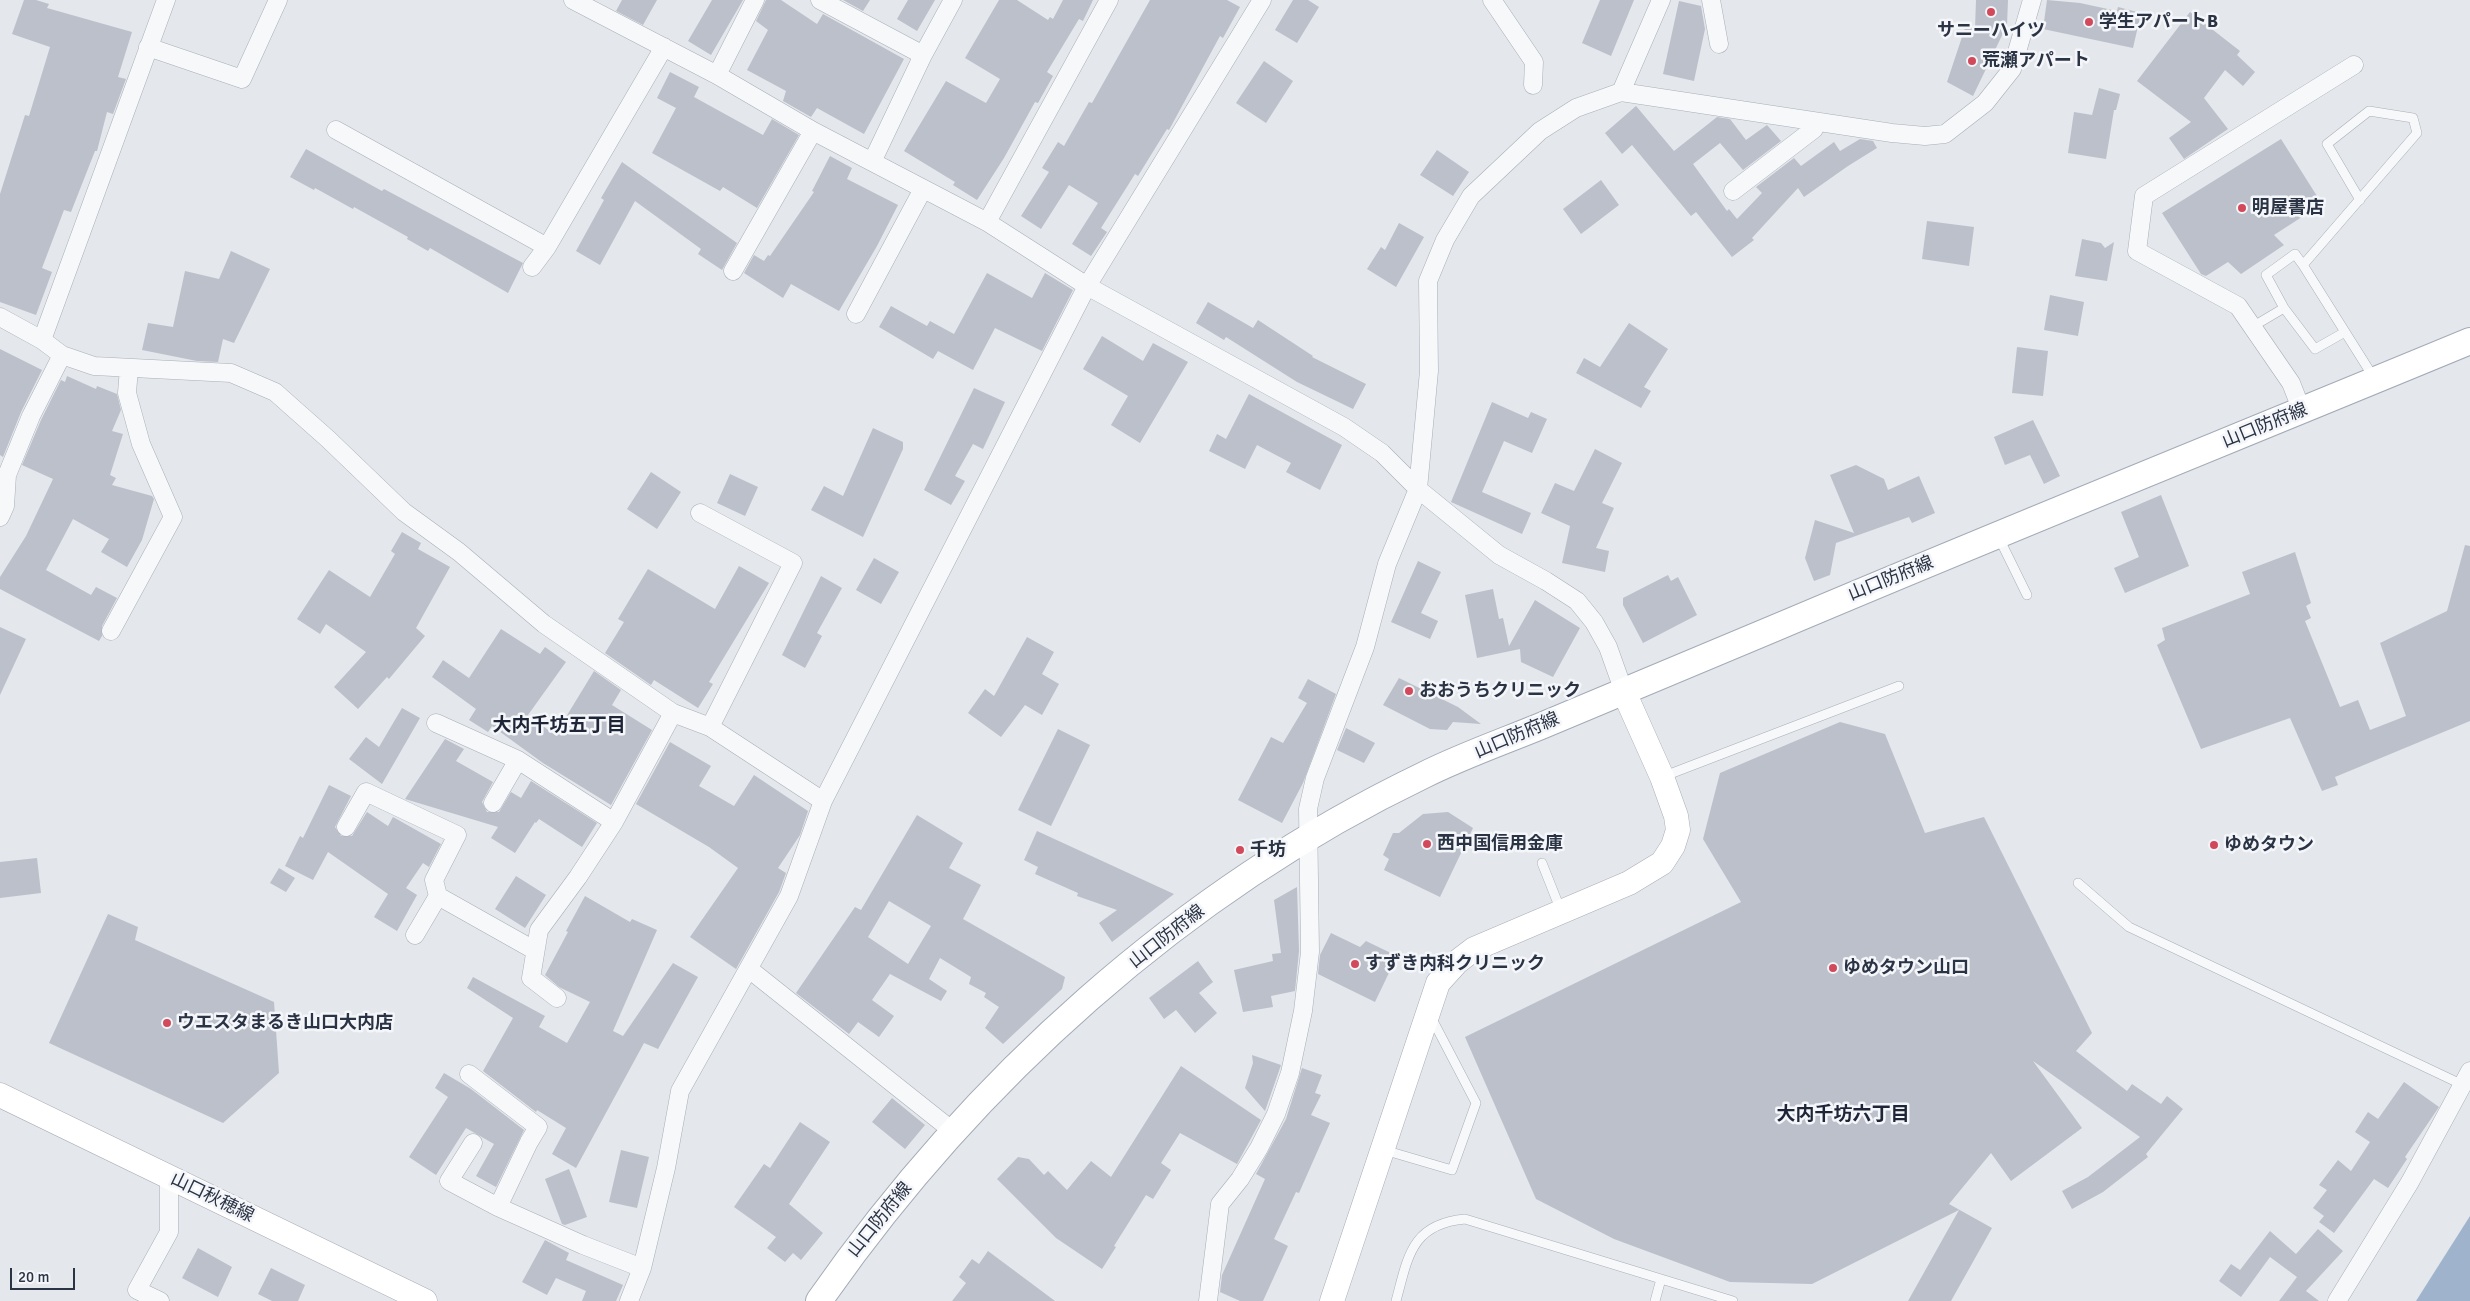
<!DOCTYPE html>
<html>
<head>
<meta charset="utf-8">
<style>
	body { margin:0 }
	#map { position:relative; width:2470px; height:1301px; overflow:hidden; background:#e4e7ec; font-family:Signika,sans-serif }
	canvas { display:block }
	.scale { position:absolute; left:10px; top:1268px; width:65px; height:22px; box-sizing:border-box; border:2px solid #2b3445; border-top:0; padding-left:6px; font-size:15px; line-height:18px; white-space:nowrap; color:#2b3445; -webkit-text-stroke:4px #f4f6f9; paint-order:stroke }
</style>
</head>
<body>
<div id="map">
<canvas width="2470" height="1301"></canvas>
<div class="scale">20 m</div>
</div>
<script>
const context = document.querySelector('canvas').getContext('2d');
context.lineJoin = 'round';
function fill(path, color) { context.fillStyle = color; context.fill(path, 'evenodd'); }
function trace(path, color, width, dash) { context.strokeStyle = color; context.lineWidth = width; context.lineCap = dash ? 'butt' : 'round'; context.setLineDash(dash || []); context.stroke(path); }
function drawText(font, color, halo, rows, align = 'center') {
  context.font = font + ' Signika,"Noto Sans JP",sans-serif'; context.lineWidth = 5; context.setLineDash([]); context.textBaseline = 'middle'; context.strokeStyle = halo; context.fillStyle = color; for (const [text, x, y, turn = 0] of rows) {
    context.save(); context.translate(x, y); context.rotate((+turn || 0) * Math.PI / 180); context.textAlign = isNaN(turn) ? turn : align; if (halo) context.strokeText(text, 0, 0); context.fillText(text, 0, 0); context.restore();
  }
}
fill(new Path2D(`
	M2470,1216V1301H2416Z`), '#9fb4cc');
fill(new Path2D(`
	M24,0H36L49,4L47,8L132,32L118,77L126,79L113,114L107,112L97,151H95L71,212L64,210L42,268L52,272L36,315L0,302V194L25,115L29,116L50,47L12,34Z
	M622,0H657L643,25L616,11Z
	M712,0H743L711,55L688,41Z
	M766,0H781L817,24L823,14L904,59L864,134L817,108L811,117L783,101L786,91L747,70L768,30L756,21Z
	M843,0H870L863,11Z
	M908,0H935L917,31L897,19Z
	M999,0H1017L1048,20L1050,17L1053,19L1063,0H1093L1083,21L1079,19L1047,72L1053,76L1038,103L1035,102L1004,158L977,200L953,185L955,182L904,151L946,81L986,103L1000,79L965,58Z
	M1150,0H1227L1240,7L1223,38L1220,36L1169,130L1167,129L1138,176L1135,174L1101,228L1107,232L1091,256L1072,244L1098,203L1069,185L1041,229L1021,216L1049,172L1042,168L1058,142L1064,146L1089,102L1092,103Z
	M1293,0H1308L1319,7L1297,43L1275,30Z
	M1600,0H1634L1611,56L1582,43Z
	M1976,0H2008L2007,25L1973,96L1947,82L1966,25L1975,29Z
	M2047,0L2080,3L2117,11L2118,7L2141,13L2133,48L2043,29Z
	M1679,1L1701,6L1705,29L1694,81L1663,74Z
	M2190,12L2240,51L2237,55L2255,72L2243,86L2225,70L2204,98L2228,129L2184,159L2169,138L2191,122L2137,81Z
	M1264,61L1293,81L1266,123L1236,103Z
	M670,72L699,87L694,97L763,135L772,119L799,135L757,208L723,187L720,191L652,153L676,108L657,98Z
	M2099,88L2120,94L2116,110H2114L2106,159L2068,153L2074,112L2092,115Z
	M1636,106L1674,151L1717,117L1730,119L1746,140L1767,125L1781,141L1743,170L1720,143L1693,164L1727,211L1729,209L1737,219L1762,193L1756,187L1794,158L1801,166L1834,142L1840,151L1860,139L1873,141L1877,148L1848,166L1804,197L1798,188L1752,238L1754,240L1732,257L1696,212L1691,216L1632,145L1622,154L1605,133Z
	M2281,139L2322,204L2274,235L2284,245L2241,274L2228,262L2206,276L2201,274L2162,213Z
	M306,149L382,191L384,189L523,263L508,293L430,248L428,251L407,239L408,237L354,207L353,209L315,188L314,190L290,177Z
	M1437,150L1469,172L1453,196L1420,175Z
	M830,156L852,168L847,179L898,205L877,246L839,311L791,284L783,298L744,273L754,255L764,261L768,255L770,256L814,192L812,191Z
	M622,162L737,243L722,270L698,254L701,249L635,201L600,265L576,251L604,200L601,198Z
	M1601,180L1619,205L1581,234L1563,209Z
	M1927,221L1974,227L1969,266L1922,259Z
	M1399,223L1424,237L1396,287L1367,269L1381,247L1385,250Z
	M2082,239L2101,243L2105,248L2114,242L2107,281L2075,276Z
	M231,251L270,269L234,343L223,339L218,362L197,361L142,350L148,323L173,327L185,271L219,279Z
	M987,273L1032,298L1045,273L1073,290L1042,351L995,328L973,370L938,351L933,359L879,327L891,306L927,326L930,321L954,334Z
	M2050,295L2084,302L2078,336L2044,330Z
	M1208,302L1253,328L1258,320L1313,356L1312,357L1366,384L1353,409L1297,382L1226,337L1224,340L1196,323Z
	M1629,323L1668,349L1644,387L1651,391L1641,408L1576,373L1584,358L1600,367Z
	M1102,336L1143,361L1153,343L1188,362L1140,443L1111,425L1128,396L1083,369Z
	M2017,347L2048,351L2043,396L2012,393Z
	M0,349L42,370L21,412L3,457L0,455Z
	M67,376L96,389L97,386L117,394L121,410L112,431L123,434L110,475L116,478L112,485L152,496L154,499L142,540L127,567L101,552L109,539L73,519L46,570L91,595L96,587L117,598L102,626V636L99,641L0,589V577L26,536L53,479L22,465L41,420L61,380L65,382Z
	M974,388L1005,402L983,449L973,444L955,476L965,481L951,505L924,490Z
	M1249,394L1342,445L1320,490L1286,472L1291,463L1257,445L1245,469L1209,451L1217,434L1226,439Z
	M1492,402L1528,418L1531,412L1547,419L1532,453L1504,441L1482,492L1531,513L1522,534L1451,502Z
	M2033,420L2060,476L2044,484L2030,455L2005,465L1994,437Z
	M873,428L903,442V449L863,537L811,510L824,486L843,496Z
	M1595,449L1622,463L1602,503L1614,508L1596,548L1609,551L1605,572L1562,563L1570,526L1541,513L1555,483L1574,491Z
	M1856,465L1884,479L1888,490L1919,476L1935,513L1912,523L1909,517L1836,543L1830,575L1814,581L1805,558L1815,520L1854,533L1830,475Z
	M651,472L681,492L657,529L627,509Z
	M730,474L758,487L745,516L717,503Z
	M2161,495L2189,566L2125,593L2114,568L2139,557L2121,512Z
	M402,532L421,543L418,549L450,567L416,628L425,636L389,679L387,677L358,709L334,687L366,652L326,624L320,634L297,619L329,570L370,597L395,554L391,551Z
	M2465,545L2470,546V721L2335,777L2338,785L2322,791L2290,718L2201,749L2157,645L2165,640L2162,628L2250,594L2242,572L2295,552L2311,603L2306,606L2311,618L2305,621L2340,707L2358,700L2370,730L2406,716L2380,643L2447,611Z
	M874,558L899,572L881,604L856,590Z
	M1418,561L1441,572L1421,613L1438,621L1430,639L1391,622Z
	M739,566L769,583L709,682L713,684L698,708L654,680L651,685L605,653L624,622L618,619L648,569L715,609Z
	M1668,575L1671,581L1678,577L1697,615L1643,643L1623,605V598Z
	M821,576L842,588L817,633L822,636L805,668L782,655Z
	M1493,589L1499,619L1503,618L1509,646L1535,600L1580,628L1553,677L1521,662L1520,649L1477,658L1465,595Z
	M0,627L26,639L0,695Z
	M501,629L540,654L545,647L566,662L528,715L555,735L594,671L621,690L612,705L652,730L611,805L543,763L492,726L488,732L469,720L476,709L432,677L443,660L469,678Z
	M1027,637L1054,652L1042,674L1059,684L1042,715L1025,705L1001,737L968,713L985,689L994,696Z
	M1399,678L1458,707L1481,724L1453,722L1447,730L1430,729L1383,705Z
	M1308,679L1336,694L1303,783L1282,823L1238,800L1271,737L1283,743L1307,703L1298,698Z
	M402,708L420,718L382,784L349,759L366,737L379,747Z
	M1840,722L1885,734L1925,833L1984,817L2092,1033L2076,1051L2127,1091L2132,1084L2161,1104L2167,1096L2183,1109L2146,1154L2148,1157L2103,1192L2072,1209L2062,1191L2088,1177L2140,1137L2033,1061L2082,1128L2011,1181L1991,1153L1949,1204L1992,1228L1951,1301H1908L1959,1210L1812,1284L1730,1282L1614,1239L1536,1199L1465,1037L1741,902L1703,839L1720,773Z
	M1346,728L1375,743L1364,763L1337,750Z
	M1058,729L1090,745L1051,826L1018,810Z
	M445,739L464,749L456,761L493,782L482,802L487,812H499L511,792L521,798L531,781L597,823L582,847L539,819L536,823L535,822L515,853L491,838L498,827L405,799Z
	M670,742L711,766L699,786L734,806L754,775L808,811L800,835L778,868L786,873L779,892L736,969L690,937L738,868L709,847L636,804Z
	M329,785L351,796L335,827L341,836H352L367,812L388,826L393,817L441,844L429,867L423,863L406,888L417,895L397,931L374,917L388,894L328,852L313,880L285,866L300,836L303,838Z
	M1448,812L1473,828L1440,897L1384,870L1389,859L1383,855L1393,833H1399L1423,814Z
	M917,815L963,843L949,868L981,885L963,919L1065,977L1062,989L1003,1044L985,1028L999,1007L984,997L986,993L969,984L971,977L940,958L929,979L947,991L941,1001L890,974L872,1000L894,1016L879,1037L858,1022L849,1034L796,993L855,907L861,910ZM889,901L931,926L908,964L868,937Z
	M1037,831L1174,894L1112,942L1099,923L1117,910L1077,896L1078,893L1035,874L1038,867L1024,860Z
	M37,858L41,893L0,898V862Z
	M279,868L295,878L286,892L270,883Z
	M516,876L546,895L525,928L495,909Z
	M1297,887L1299,951L1295,991L1271,996L1273,1007L1243,1012L1234,970L1273,961L1272,954L1281,953L1274,900Z
	M585,896L630,922L632,919L657,930L613,1031L623,1036L673,963L698,977L658,1049L644,1043L576,1168L552,1154L566,1128L537,1110L536,1112L483,1071L513,1018L467,988L473,977L545,1016L539,1027L567,1043L590,1002L559,987L545,975L568,932L566,931Z
	M108,914L138,927L135,940L274,1002L279,1073L223,1123L49,1043Z
	M1331,933L1360,947L1366,941L1397,956L1375,1002L1318,974L1320,955Z
	M1198,961L1213,982L1199,993L1217,1013L1195,1033L1176,1010L1164,1019L1149,998Z
	M1252,1055L1281,1065L1265,1111L1245,1088L1253,1063Z
	M1181,1066L1261,1120L1237,1164L1180,1133L1161,1163L1171,1170L1153,1199L1146,1195L1114,1246L1116,1247L1102,1269L1056,1238L997,1179L1018,1157L1029,1159L1044,1175L1048,1171L1067,1190L1091,1161L1111,1177Z
	M1302,1068L1322,1075L1315,1093L1321,1095L1311,1115L1330,1123L1299,1193L1296,1192L1274,1239L1288,1246L1263,1301H1240L1220,1292L1222,1275L1265,1179L1256,1174L1286,1119Z
	M444,1073L471,1089L524,1130L496,1187L476,1176L494,1144L466,1128L436,1175L409,1157L448,1097L435,1088Z
	M2404,1082L2439,1107L2405,1157L2407,1159L2388,1188L2374,1179L2334,1233L2319,1222L2324,1216L2313,1208L2327,1190L2319,1185L2338,1160L2351,1171L2370,1142L2355,1132L2368,1112L2378,1119Z
	M892,1098L925,1125L905,1149L872,1122Z
	M800,1122L830,1142L789,1204L823,1233L801,1260L793,1253L785,1262L767,1248L776,1237L734,1207L764,1164L770,1168Z
	M621,1150L649,1157L637,1208L609,1202Z
	M569,1169L587,1217L565,1225L562,1224L545,1179Z
	M2318,1229L2343,1251L2306,1291L2319,1301H2279L2297,1277L2270,1257L2241,1297L2219,1281L2231,1264L2240,1270L2270,1231L2296,1254Z
	M545,1240L569,1253L566,1260L623,1285L616,1301H582L586,1291L556,1278L547,1295L522,1282Z
	M198,1248L232,1267L218,1297L182,1278Z
	M988,1251L1055,1301H952L966,1283L959,1277L972,1259L979,1264Z
	M271,1268L305,1285L298,1301H272L258,1294Z`), '#bbc0ca');
const lane = new Path2D(`
	M2360,200L2327,144L2369,111L2413,118L2417,133L2303,265L2374,378
	M2303,265L2295,254L2266,275L2284,308L2315,349L2345,332
	M2252,327L2284,308
	M1999,538L2027,595
	M1662,777L1899,686
	M1542,863L1561,911
	M2078,883L2129,927L2463,1085
	M1384,1150L1452,1170L1476,1103L1431,1017
	M1396,1301C1408,1257 1411,1224 1465,1219L1733,1301
	M1655,1301L1661,1279`);
const street = new Path2D(`
	M573,0L717,75L813,131L987,222L1087,286L1344,427L1382,453L1418,489L1499,555L1546,581L1577,601L1594,622L1608,647L1624,692
	M820,0L923,55
	M1492,0L1534,62L1533,85
	M1711,0L1719,44
	M148,47L242,79L278,0
	M717,75L755,0
	M1621,92L1661,0
	M336,130L547,247
	M872,162L923,55L953,0
	M1733,191L1814,129L1817,122
	M987,222L1109,0
	M532,267L547,247L664,47
	M733,271L813,131
	M856,314L923,189
	M0,317L42,340L62,355L94,366L231,373L275,392L328,439L404,512L459,552L544,624L673,713L710,727L823,801
	M42,340L166,0
	M2302,411L2291,383L2238,306L2137,251L2144,196L2354,65
	M700,513L793,563L710,727
	M0,517L5,506L7,475L31,416L62,355
	M111,631L173,517L141,444L127,393L129,368
	M436,723L518,760L614,822
	M493,803L518,760
	M346,827L366,792L457,835L434,880L438,896L534,950
	M415,935L438,896
	M749,969L954,1132
	M557,998L531,978L539,930L578,877L614,822L673,713
	M469,1074L538,1127L529,1142L498,1207L583,1245L642,1268
	M473,1143L449,1181L498,1207
	M160,1301L137,1290L169,1232V1177
	M629,1301L642,1268L666,1168L680,1091L789,896L823,801L1087,286L1262,0
	M1208,1301L1220,1204L1240,1179L1259,1148L1276,1114L1290,1073L1303,1011L1310,952L1308,809L1315,778L1365,647L1387,564L1418,489L1429,371L1428,281L1445,240L1471,196L1540,131L1576,108L1621,92L1892,133L1925,136L1945,134L1985,103L2012,69L2032,0
	M2337,1301L2410,1182L2470,1071`);
const secondary = new Path2D(`
	M0,1095L425,1301
	M1332,1301L1438,983L1457,962L1474,949L1629,883L1662,863L1673,846L1678,830L1676,816L1662,777L1624,692`);
const primary = new Path2D(`
	M819,1301C972,1081 1182,891 1424,775C1462,756 1502,742 1541,726C1619,693 1697,661 1775,628C2006,530 2238,437 2470,341`);
trace(lane, '#a9aeb7', 10);
trace(street, '#a9aeb7', 19);
trace(secondary, '#a9aeb7', 25);
trace(primary, '#a3abb8', 28);
trace(lane, '#f7f8fa', 9);
trace(street, '#f7f8fa', 18);
trace(secondary, '#fff', 24);
trace(primary, '#fff', 26);
for (const [x, y, r, color] of [
	[1991,12,5,"#d1495b"],
	[2089,22,5,"#d1495b"],
	[1972,61,5,"#d1495b"],
	[2242,208,5,"#d1495b"],
	[1409,691,5,"#d1495b"],
	[1427,844,5,"#d1495b"],
	[2214,845,5,"#d1495b"],
	[1240,850,5,"#d1495b"],
	[1355,964,5,"#d1495b"],
	[1833,968,5,"#d1495b"],
	[167,1023,5,"#d1495b"]
]) { const dot = new Path2D(); dot.arc(x, y, r, 0, 2 * Math.PI); context.fillStyle = color; context.fill(dot); trace(dot, '#f4f6f9', 2); }
drawText('bold 18px', '#2b3445', '#f4f6f9', [
	["学生アパートB",2099,22],
	["サニーハイツ",1991,31,"center"],
	["荒瀬アパート",1982,61],
	["明屋書店",2252,208],
	["おおうちクリニック",1419,691],
	["西中国信用金庫",1437,844],
	["ゆめタウン",2224,845],
	["千坊",1250,850],
	["すずき内科クリニック",1365,964],
	["ゆめタウン山口",1843,968],
	["ウエスタまるき山口大内店",177,1023]
], 'left');
drawText('18px', '#2b3445', '#f4f6f9', [
	["山口防府線",2265,426,-22],
	["山口防府線",1891,579,-22],
	["山口防府線",1517,736,-23],
	["山口防府線",1167,937,-38],
	["山口秋穂線",212,1198,26],
	["山口防府線",880,1220,-51]
]);
drawText('bold 19px', '#1d2536', '#f4f6f9', [
	["大内千坊五丁目",559,726],
	["大内千坊六丁目",1843,1115]
]);
</script>
</body>
</html>
